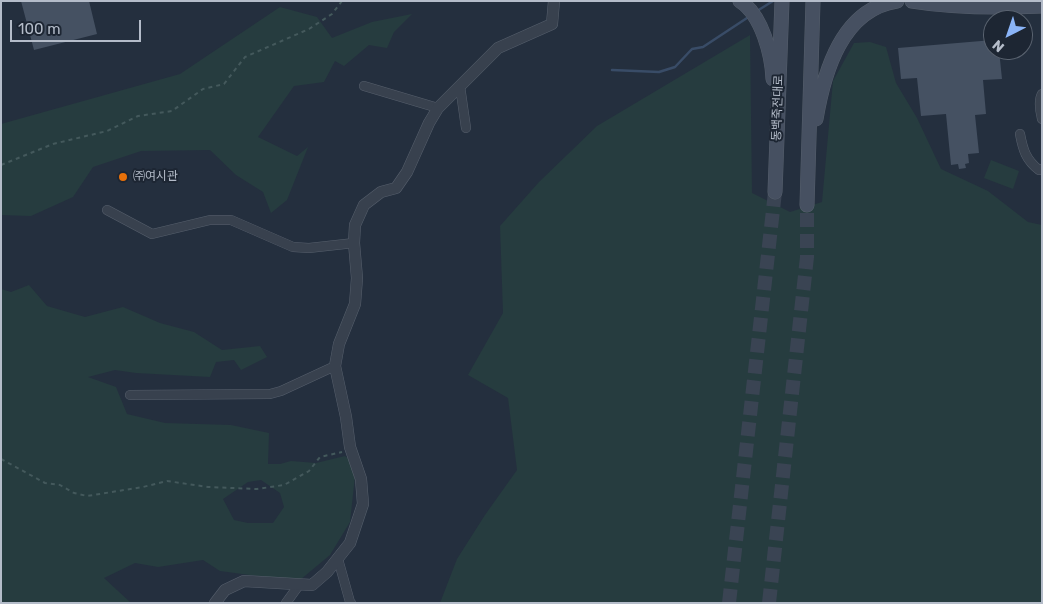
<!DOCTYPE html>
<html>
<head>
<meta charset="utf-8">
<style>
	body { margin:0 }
	#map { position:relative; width:1043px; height:604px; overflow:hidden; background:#242f3e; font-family:Rubik,sans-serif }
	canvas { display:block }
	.frame { position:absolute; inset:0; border:2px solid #b4bcc9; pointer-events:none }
	.north { position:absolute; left:983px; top:10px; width:50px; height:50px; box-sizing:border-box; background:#1d2633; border:1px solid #59626f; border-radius:50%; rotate:221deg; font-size:14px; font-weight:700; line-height:20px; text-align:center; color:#b4bcc9 }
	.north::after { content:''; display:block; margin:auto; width:18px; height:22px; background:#8ab4f8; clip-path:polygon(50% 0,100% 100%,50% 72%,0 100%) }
	.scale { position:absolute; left:10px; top:20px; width:131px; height:22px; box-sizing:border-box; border:2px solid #b4bcc9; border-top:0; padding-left:6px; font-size:15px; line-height:18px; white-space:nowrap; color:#b4bcc9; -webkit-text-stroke:4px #1d2633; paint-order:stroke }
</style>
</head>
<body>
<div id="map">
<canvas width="1043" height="604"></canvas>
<div class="frame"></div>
<div class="north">N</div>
<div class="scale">100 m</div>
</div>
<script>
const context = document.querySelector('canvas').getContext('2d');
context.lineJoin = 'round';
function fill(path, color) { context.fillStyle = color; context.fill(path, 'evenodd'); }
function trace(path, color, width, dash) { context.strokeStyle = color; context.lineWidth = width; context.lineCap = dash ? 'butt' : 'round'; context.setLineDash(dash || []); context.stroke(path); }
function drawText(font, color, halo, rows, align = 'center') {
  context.font = font + ' Rubik,"Noto Sans KR",sans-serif'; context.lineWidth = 4; context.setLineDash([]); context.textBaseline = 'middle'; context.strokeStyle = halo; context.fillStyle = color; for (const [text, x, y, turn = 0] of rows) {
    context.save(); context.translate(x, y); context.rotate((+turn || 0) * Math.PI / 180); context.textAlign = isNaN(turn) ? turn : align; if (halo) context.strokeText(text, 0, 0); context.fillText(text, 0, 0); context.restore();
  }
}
fill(new Path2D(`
	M280,7L317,17L332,38L372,22L412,14L394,32L387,48L369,45L344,66L335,61L324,82L294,86L258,137L297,156L308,147L287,200L271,213L263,192L236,175L210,150L141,151L93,167L73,197L31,216L1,215V124L180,74Z
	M750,35L752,193L790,212L822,202L833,81L854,43L870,42L886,47L896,83L917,118L941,169L988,191L1028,222L1042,225V603H440L457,559L485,515L517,470L508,398L468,375L503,313L500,226L539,182L597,126Z
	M991,160L1019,171L1013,189L984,178Z
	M29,285L47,306L85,317L123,307L160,323L194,332L222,350L260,346L267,357L241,370L234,360L216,362L210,377L136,373L115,370L88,377L116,387L127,414L165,423L231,425L269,433L268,464H280L291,461L316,463L345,456L351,461L355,476L350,522L330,555L300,580L279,579L220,571L203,560L158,567L135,563L104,578L131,603H1V289L11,292ZM261,480L280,493L284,507L273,523H248L234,520L223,499L248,482Z`), '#263c3f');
trace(new Path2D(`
	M757,11L773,1
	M612,70L659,72L675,67L692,49L703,47L750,16`), '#394c67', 2.5);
fill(new Path2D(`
	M21,1H89L97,34L34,50Z
	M993,40V50H999L1002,79L983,80L986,114L975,115L979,153L968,154L969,163L965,164L966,168L959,169L958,164L951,165L946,114L921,116L917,78L901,79L898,48Z`), '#455162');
trace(new Path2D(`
	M729,603L775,192
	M769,603L807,257V205`), '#3a4453', 14, [14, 7]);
const minor = new Path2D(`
	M364,86L438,108
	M460,86L466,128
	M1042,94C1038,101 1040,111 1042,119
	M1020,134C1023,150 1026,160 1039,170L1042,169
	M107,210L152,234L210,220H231L293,247L309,248L354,243
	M130,395L270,394L281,391L335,366
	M338,559L350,602L351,603
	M286,603L299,585`);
const tertiary = new Path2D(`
	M215,603L225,590L244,581L312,585L327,572L350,543L363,504L361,479L350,447L346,417L335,366L339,344L355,304L357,278L354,243L355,225L364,205L381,192L396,188L407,172L429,123L438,108L498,48L552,24L554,1`);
const secondary = new Path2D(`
	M740,1C762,15 772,55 773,79
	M912,1C955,8 998,8 1042,6
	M816,119C824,72 842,9 897,1
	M775,192L782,1
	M807,205L813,1`);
trace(minor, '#565f6c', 10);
trace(tertiary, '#565f6c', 12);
trace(secondary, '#565f6c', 15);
trace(new Path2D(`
	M1,165L53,144L107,131L138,116L172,111L203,89L224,84L245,57L309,29L332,14L342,1
	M1,459L45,483L60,485L74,493L87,496L143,487L167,481L208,487L257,489L284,485L309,471L320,457L342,452`), '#44595c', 2, [4, 4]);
trace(minor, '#38414e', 9);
trace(tertiary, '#38414e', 11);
trace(secondary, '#465061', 14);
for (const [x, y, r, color] of [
	[123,177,5,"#e8710a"]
]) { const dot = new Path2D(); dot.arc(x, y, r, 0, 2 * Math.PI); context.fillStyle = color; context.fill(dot); trace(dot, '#1d2633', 2); }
drawText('12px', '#b4bcc9', '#1d2633', [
	["동백죽전대로",778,108,-88]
]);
drawText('12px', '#b4bcc9', '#1d2633', [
	["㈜여시관",133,177]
], 'left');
</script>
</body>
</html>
